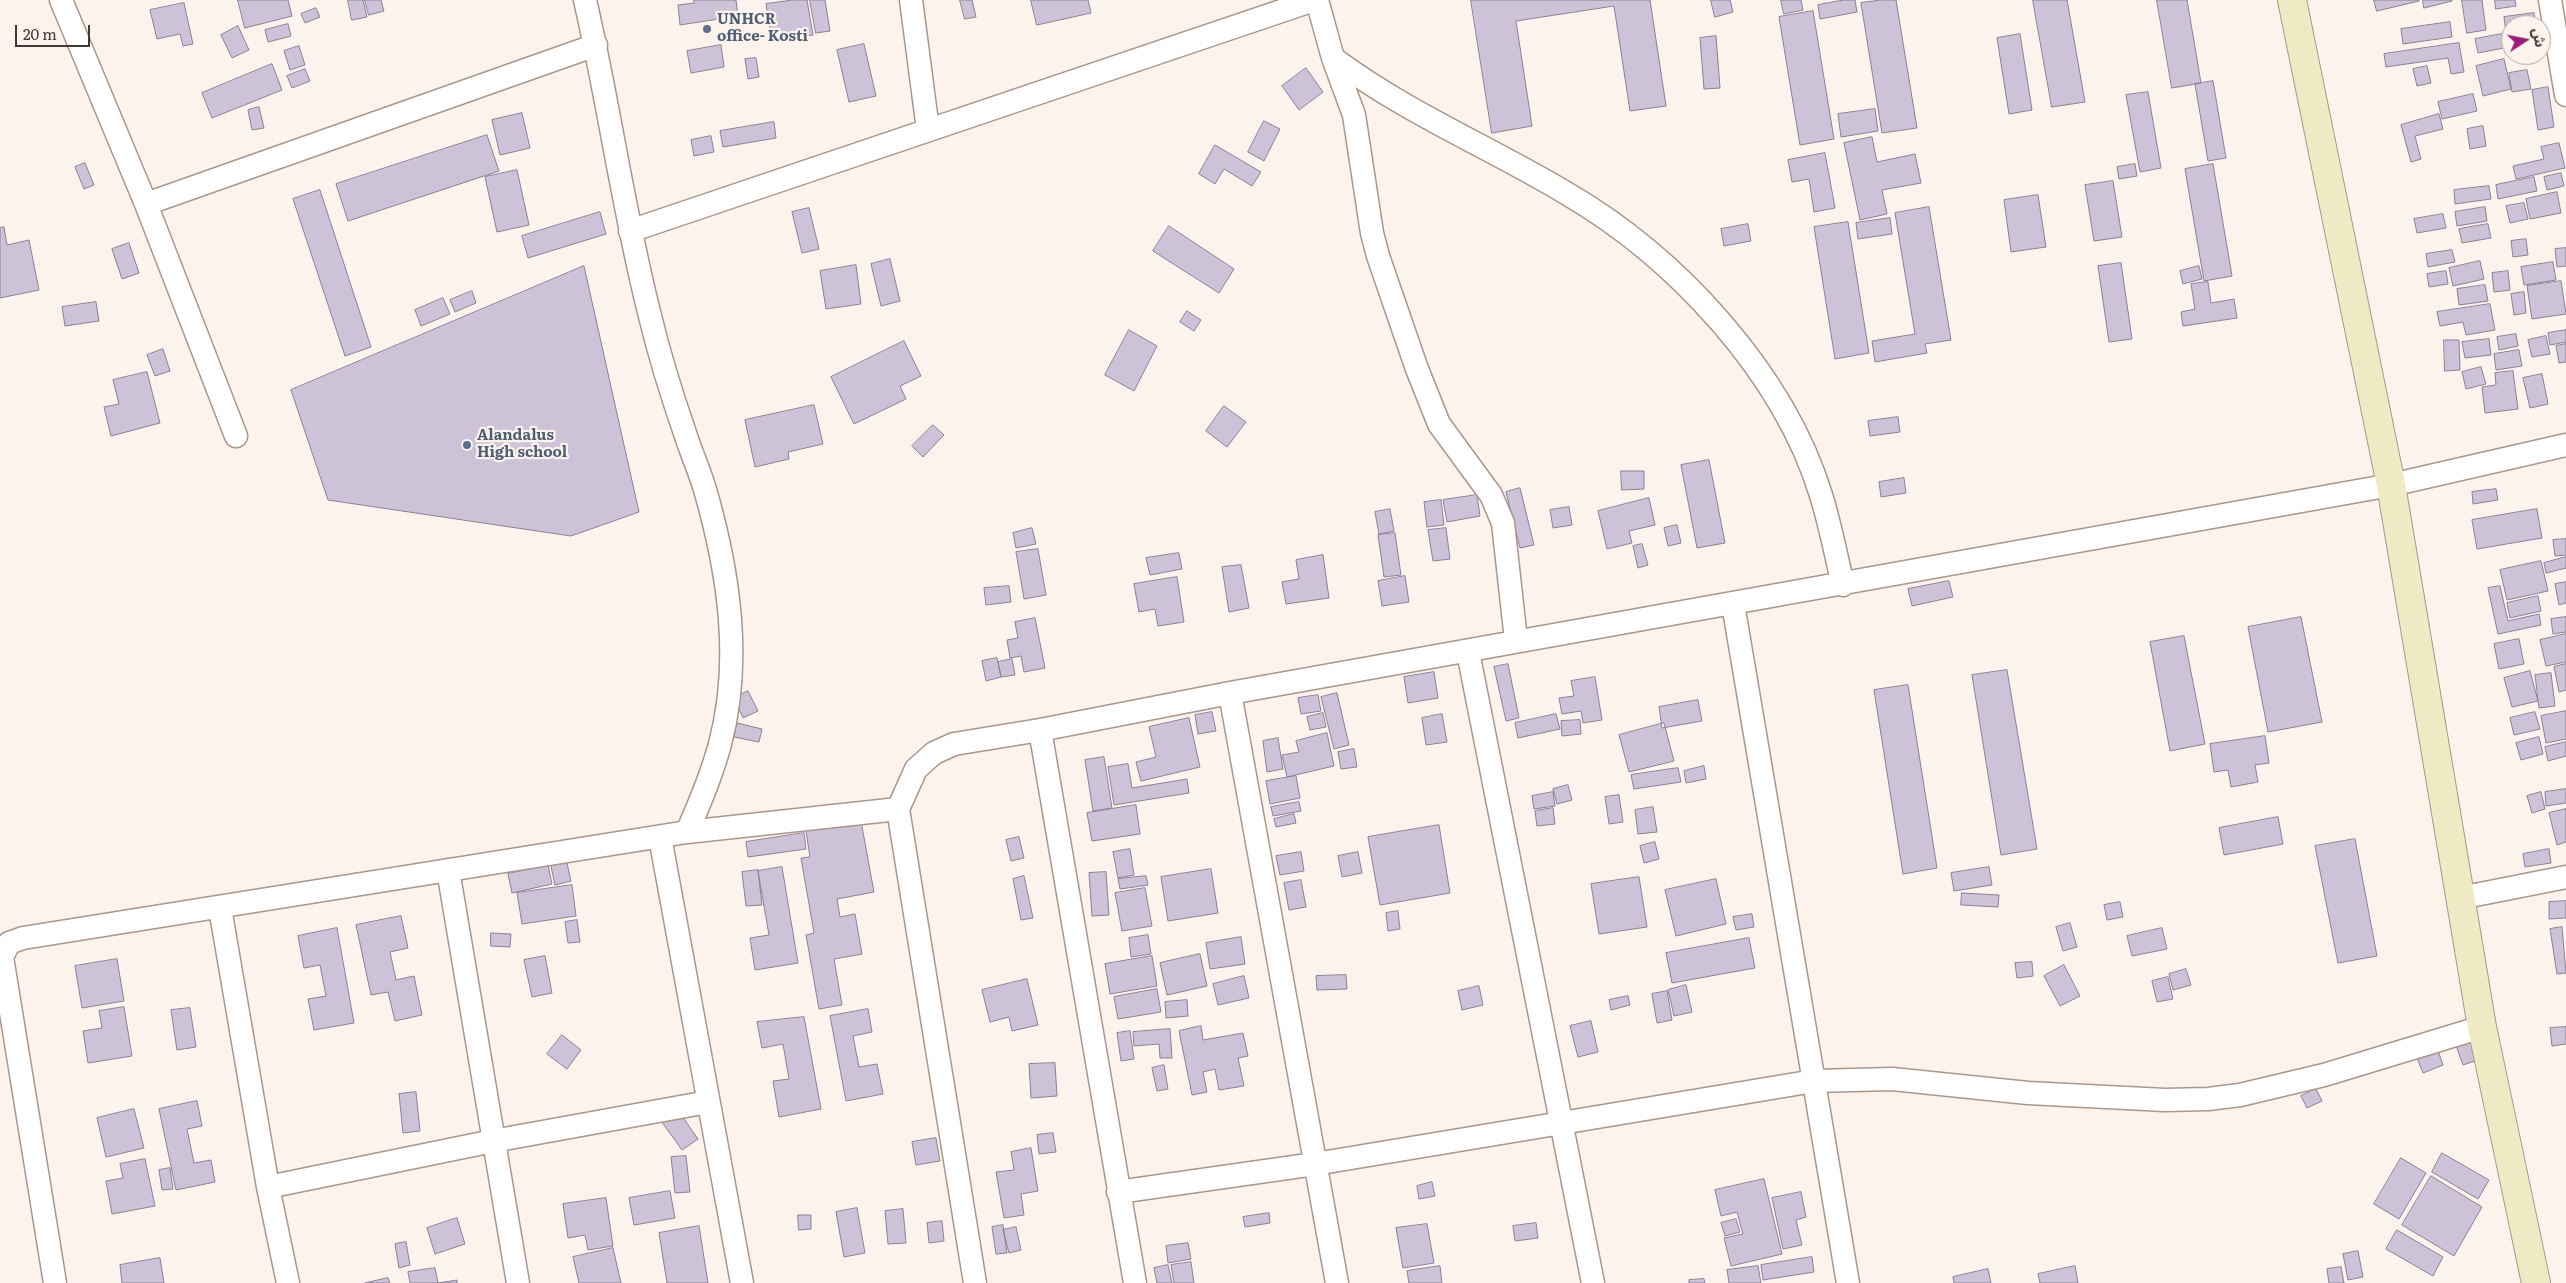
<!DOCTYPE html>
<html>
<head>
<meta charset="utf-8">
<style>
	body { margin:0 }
	#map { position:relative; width:2566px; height:1283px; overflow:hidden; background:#fcf3ed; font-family:Literata,"Noto Sans Arabic",serif }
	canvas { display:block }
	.north { position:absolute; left:2501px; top:15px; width:50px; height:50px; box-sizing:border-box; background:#fcf3ed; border:1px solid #b1a8a3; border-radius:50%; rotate:79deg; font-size:14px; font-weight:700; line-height:20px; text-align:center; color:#413833 }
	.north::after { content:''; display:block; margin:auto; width:18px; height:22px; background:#981e78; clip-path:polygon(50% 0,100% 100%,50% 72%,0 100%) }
	.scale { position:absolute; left:15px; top:25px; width:75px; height:22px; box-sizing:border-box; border:2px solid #413833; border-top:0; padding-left:6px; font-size:15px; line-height:18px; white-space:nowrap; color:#413833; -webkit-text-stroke:4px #fcf3ed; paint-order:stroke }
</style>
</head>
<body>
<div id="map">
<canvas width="2566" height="1283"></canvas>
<div class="north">ش</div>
<div class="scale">20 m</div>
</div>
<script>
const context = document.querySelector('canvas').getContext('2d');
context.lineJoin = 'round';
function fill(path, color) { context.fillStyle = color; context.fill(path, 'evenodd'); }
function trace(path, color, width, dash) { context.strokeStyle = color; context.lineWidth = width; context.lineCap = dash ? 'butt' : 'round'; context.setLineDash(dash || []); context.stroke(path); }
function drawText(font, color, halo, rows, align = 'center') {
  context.font = font + ' Literata,serif'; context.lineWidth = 4.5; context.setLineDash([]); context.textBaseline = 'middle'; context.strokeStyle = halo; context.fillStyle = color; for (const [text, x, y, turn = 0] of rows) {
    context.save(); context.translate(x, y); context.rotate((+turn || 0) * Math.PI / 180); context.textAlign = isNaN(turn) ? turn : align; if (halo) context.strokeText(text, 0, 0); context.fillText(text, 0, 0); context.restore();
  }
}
const building = new Path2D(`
	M238,0H288L292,16L245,28Z
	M348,0H363L367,17L352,20Z
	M365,0H381L384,11L369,15Z
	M694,0H736L738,16L680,25L678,5L694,3Z
	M793,0H807L813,35L772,41L766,4Z
	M810,0H825L830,31L816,33Z
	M960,0H972L976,17L965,19Z
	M1031,0H1088L1091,13L1037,25Z
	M1471,0H1650L1666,106L1630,111L1614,6L1516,21L1532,126L1492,133Z
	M1711,0H1730L1733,12L1715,17Z
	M1781,0H1801L1803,10L1784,14Z
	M1844,0H1855L1857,12L1820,19L1818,5Z
	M1881,0H1896L1917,128L1882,133L1861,3Z
	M2033,0H2067L2085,102L2052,107Z
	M2157,0H2187L2201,83L2172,88Z
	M2374,0H2419V1L2377,11Z
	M2423,0H2452V1L2424,8Z
	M2462,0H2482L2486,30L2467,33Z
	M2495,0H2515L2516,6L2496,9Z
	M184,3L193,44L183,46L180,34L157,39L150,10Z
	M316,8L320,17L305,23L301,14Z
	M1813,11L1834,139L1800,145L1779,17Z
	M2534,13L2535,25H2511V31L2506,32L2504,17Z
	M2450,22L2452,37L2403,44L2401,29Z
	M288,24L291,36L268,42L265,30Z
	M238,26L249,50L232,58L221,35Z
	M2020,34L2032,110L2009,114L1997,38Z
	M2502,34L2504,48L2478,53L2475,39Z
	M1716,36L1720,88L1704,89L1700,38Z
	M2459,43L2464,72L2451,74L2448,58L2386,67L2384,54Z
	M864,44L876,96L849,102L837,50Z
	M721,45L724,67L691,73L687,51Z
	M299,46L305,65L290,70L284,51Z
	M756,58L759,77L748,79L745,59Z
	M2504,59L2511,89L2483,96L2476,66Z
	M272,64L282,90L212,118L202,93Z
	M2427,66L2431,83L2417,86L2413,69Z
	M1306,68L1323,92L1299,110L1282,86Z
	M305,69L310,81L292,88L287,76Z
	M2527,70L2531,89L2512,92L2509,73Z
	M2213,81L2226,158L2208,161L2195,84Z
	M2548,87L2554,127L2538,130L2532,90Z
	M2148,92L2161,168L2140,172L2126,95Z
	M2473,94L2477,111L2442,119L2438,102Z
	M259,107L264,128L252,130L248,110Z
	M1875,109L1878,131L1841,137L1838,114Z
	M522,113L530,148L500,155L492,120Z
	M2439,114L2443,129L2415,136L2421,159L2411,162L2401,125Z
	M1264,121L1280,129L1264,161L1248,152Z
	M774,122L776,138L723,147L720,131Z
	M2483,126L2486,146L2470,149L2467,129Z
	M487,135L499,171L348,221L336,184Z
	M711,136L714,152L694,156L691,140Z
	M1872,137L1877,162L1915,154L1921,183L1882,190L1887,214L1860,220L1844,143Z
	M2559,143L2565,168L2516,179L2513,166L2544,159L2541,147Z
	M1215,145L1261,172L1252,186L1224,169L1215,184L1199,174Z
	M1825,153L1835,208L1814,212L1809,179L1792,182L1788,160Z
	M85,163L94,185L84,189L75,167Z
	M2135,164L2137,176L2119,179L2117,167Z
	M2213,164L2232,276L2204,281L2185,169Z
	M517,170L529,225L497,232L485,177Z
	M2561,173L2564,186L2547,190L2544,177Z
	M2534,177L2537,191L2498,199L2496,185Z
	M2113,181L2122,237L2094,241L2085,185Z
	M2489,186L2491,199L2455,204L2454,190Z
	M320,190L371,347L345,356L293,199Z
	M2557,192L2561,213L2530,219L2526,199Z
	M2038,195L2046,247L2011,252L2004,200Z
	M2524,203L2528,219L2510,223L2506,206Z
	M1929,207L1951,340L1925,344L1927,353L1875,362L1872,341L1915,334L1895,213Z
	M2485,207L2487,221L2457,226L2455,212Z
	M809,208L819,249L802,253L792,212Z
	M600,212L606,234L528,258L522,236Z
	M2443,214L2446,228L2417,233L2414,219Z
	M1890,218L1892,234L1858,239L1856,223Z
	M1848,222L1869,353L1835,359L1814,227Z
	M1748,224L1751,241L1724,246L1721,229Z
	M2488,224L2491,238L2462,243L2459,229Z
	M1169,226L1234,269L1219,293L1153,251Z
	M4,227L7,245L29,240L39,290L0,298V228Z
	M2526,239L2528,255L2513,257L2511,241Z
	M129,243L139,273L122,279L112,249Z
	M2566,248V266L2557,267L2555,249Z
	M2452,250L2455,262L2428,267L2426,254Z
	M890,259L900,301L881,306L871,264Z
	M2480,261L2484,279L2453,286L2449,268Z
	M2553,262L2556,280L2524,285L2521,267Z
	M2121,263L2132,339L2109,342L2098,266Z
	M856,265L861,304L826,309L820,271Z
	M584,266L639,512L571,536L328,500L291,390Z
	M2199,266L2202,279L2183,284L2180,271Z
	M2446,271L2448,284L2429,287L2427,274Z
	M2508,271L2510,290L2494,292L2492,273Z
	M2561,281L2566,314L2532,319L2527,286Z
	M2208,282L2211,303L2234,299L2237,318L2183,326L2181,312L2195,309L2191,284Z
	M2485,285L2488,301L2459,305L2457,289Z
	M472,291L476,303L455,312L450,300Z
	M2524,292L2526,313L2514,315L2511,294Z
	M443,298L450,314L421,326L415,310Z
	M96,302L99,321L65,326L62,307Z
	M2490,304L2495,330L2466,335L2463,322L2440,326L2437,312Z
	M1187,311L1201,320L1194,331L1180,322Z
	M1129,330L1157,346L1134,391L1105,375Z
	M2566,330V342L2550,345L2548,333Z
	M2516,334L2518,346L2499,350L2497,337Z
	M2546,336L2550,354L2532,357L2528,340Z
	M2489,339L2491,355L2465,358L2462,342Z
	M2444,340H2459L2460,370L2445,371Z
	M904,341L921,376L900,386L906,399L854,424L831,377Z
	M2566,344V362L2559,363L2556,346Z
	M163,349L170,371L155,376L147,355Z
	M2519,350L2522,366L2496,370L2494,354Z
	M2481,367L2486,384L2466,389L2462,372Z
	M2513,371L2518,409L2485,413L2482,387L2496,385L2495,373Z
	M147,372L160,423L111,436L104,407L119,404L113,380Z
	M2542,374L2548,404L2530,408L2523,378Z
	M814,405L823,444L788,452L789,459L755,467L745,420Z
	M1224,406L1246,422L1227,447L1206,431Z
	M1898,417L1900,432L1870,436L1868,421Z
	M933,425L944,435L923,457L912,446Z
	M1709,460L1725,543L1697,548L1681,465Z
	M1621,471H1644V489L1622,490Z
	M1904,478L1906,493L1881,497L1879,482Z
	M1520,488L1534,545L1520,548L1506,492Z
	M2496,489L2498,500L2473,504L2472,492Z
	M1477,495L1480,516L1447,522L1443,500Z
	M1649,498L1655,525L1629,531L1632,543L1607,549L1598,511Z
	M1441,500L1444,525L1427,527L1424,502Z
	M1569,507L1572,525L1553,528L1550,510Z
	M1390,509L1394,531L1379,534L1375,512Z
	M2537,509L2542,538L2477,549L2472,520Z
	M1677,525L1681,543L1668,546L1664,528Z
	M1032,528L1036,544L1016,548L1013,533Z
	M1446,528L1450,559L1433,561L1428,530Z
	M1395,533L1401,575L1384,577L1378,535Z
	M2566,539V555L2555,556L2553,540Z
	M1642,544L1648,565L1638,568L1633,546Z
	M1038,549L1046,595L1024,599L1016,552Z
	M1179,553L1182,569L1150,575L1146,558Z
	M1323,555L1329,598L1286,604L1282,582L1299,579L1296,560Z
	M2566,557V568L2546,573L2544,563Z
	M2541,561L2548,591L2507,600L2500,570Z
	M1241,565L1249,608L1229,612L1222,567Z
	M1405,576L1409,602L1382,606L1378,581Z
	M1177,577L1184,622L1158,626L1155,609L1139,612L1134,584Z
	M1949,581L1953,597L1912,606L1908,589Z
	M2566,582V603L2559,605L2555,584Z
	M1009,586L1011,602L986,605L984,588Z
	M2500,586L2508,621L2539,614L2541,625L2498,634L2488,588Z
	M2538,596L2541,611L2510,618L2507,603Z
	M2301,617L2322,722L2268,732L2248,627Z
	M2566,617V632L2553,634L2551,619Z
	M1035,618L1045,668L1024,672L1021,656L1010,658L1007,640L1018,638L1015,622Z
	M2566,634V662L2546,666L2540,640Z
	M2184,636L2205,744L2170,751L2150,642Z
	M2519,639L2524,664L2499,669L2494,644Z
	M997,658L1001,677L986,681L982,661Z
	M1012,659L1015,675L1001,677L998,662Z
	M1508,664L1519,718L1506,721L1494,667Z
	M2566,664V690L2559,692L2554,667Z
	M2007,670L2037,849L2001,855L1972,675Z
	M2530,671L2538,701L2512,707L2504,678Z
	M1434,672L1438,698L1408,703L1404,677Z
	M2551,673L2555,706L2539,708L2535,675Z
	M1595,677L1602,720L1583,723L1581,711L1562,714L1559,698L1574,696L1571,681Z
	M1908,685L1937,868L1903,874L1874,690Z
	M748,691L758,711L743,718L734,698Z
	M1337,693L1349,745L1334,749L1321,697Z
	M1318,695L1321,711L1301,714L1298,698Z
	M1698,700L1702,721L1662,728L1659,707Z
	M2566,711V739L2546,743L2541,716Z
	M1212,712L1216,731L1198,734L1195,715Z
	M2535,712L2540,729L2514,735L2510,718Z
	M1323,713L1326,727L1310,730L1307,717Z
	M1442,714L1447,742L1426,745L1422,718Z
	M1556,714L1560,729L1518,738L1515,723Z
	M1189,718L1200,767L1141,781L1136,762L1156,757L1149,727Z
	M1580,720L1581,734L1562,736L1561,721Z
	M737,723L762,729L759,742L734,737Z
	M1664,723L1674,761L1629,772L1619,735Z
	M1327,733L1334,766L1287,777L1282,755L1299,752L1296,741Z
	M2265,736L2269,763L2255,765L2258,782L2231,787L2228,770L2214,772L2210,744Z
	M2539,737L2543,754L2521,760L2516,743Z
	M1278,738L1283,769L1267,772L1263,741Z
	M2566,742V756L2548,761L2545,747Z
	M1354,749L1357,767L1341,769L1338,752Z
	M1104,757L1112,808L1093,811L1085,760Z
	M1128,764L1132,788L1187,779L1189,793L1114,805L1108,767Z
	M1704,766L1706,779L1686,783L1684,771Z
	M1678,768L1681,782L1634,789L1631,775Z
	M1296,776L1300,798L1270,804L1266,781Z
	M1568,785L1572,800L1557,804L1553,789Z
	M2566,789V803L2546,806L2545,792Z
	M1553,792L1555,806L1534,809L1532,796Z
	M2541,792L2545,809L2532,813L2527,796Z
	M1619,795L1623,822L1609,824L1605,797Z
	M1299,802L1301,811L1273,816L1271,807Z
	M1136,805L1140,834L1092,841L1087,813Z
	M1653,807L1657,832L1638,834L1635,810Z
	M1553,808L1555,824L1537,826L1535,811Z
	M2566,809V842L2557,845L2549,813Z
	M1294,814L1296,823L1276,827L1274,819Z
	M2278,817L2283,844L2224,855L2219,828Z
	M861,821L874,892L837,899L840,917L855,914L862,954L834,959L842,1005L819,1009L806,935L814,933L801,858L810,857L806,831Z
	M1439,825L1450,893L1380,905L1368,837Z
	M804,833L806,849L748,857L746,842Z
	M1019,837L1024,858L1011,861L1006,840Z
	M2355,839L2377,956L2338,963L2315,846Z
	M1655,842L1659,859L1644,863L1640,846Z
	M1130,849L1134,875L1118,878L1113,852Z
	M2549,849L2551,863L2525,867L2523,854Z
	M1301,852L1304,871L1280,875L1276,856Z
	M1358,852L1362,873L1342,877L1338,856Z
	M567,863L571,881L555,885L551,866Z
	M548,865L552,884L512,893L508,874Z
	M782,867L798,963L755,970L750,938L769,935L758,871Z
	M1989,867L1992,885L1954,891L1951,873Z
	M1211,869L1218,913L1168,921L1161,877Z
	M758,870L762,905L746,906L742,872Z
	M1106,872L1109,915L1092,916L1089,873Z
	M1024,876L1033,918L1021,920L1013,879Z
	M1146,876L1148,885L1120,889L1118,879Z
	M1639,877L1647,927L1599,934L1591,884Z
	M1716,879L1726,924L1676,936L1665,890Z
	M1301,880L1306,907L1289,910L1284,883Z
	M572,885L576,916L522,924L517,893Z
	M1145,888L1152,926L1122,931L1115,893Z
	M1962,893L1999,895L1998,907L1961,905Z
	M2566,901V918L2549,919V902Z
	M2120,902L2123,917L2107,920L2104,905Z
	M1398,911L1400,929L1388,931L1386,913Z
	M1752,914L1754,927L1736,930L1733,917Z
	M401,916L408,948L390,952L396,980L414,976L422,1015L395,1021L388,992L371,995L356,925Z
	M577,920L580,942L568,943L565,922Z
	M2070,923L2077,947L2063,951L2056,927Z
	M2562,927L2566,973L2557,974L2550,929Z
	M337,928L354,1023L314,1030L308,999L326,996L320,965L304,968L298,936Z
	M2162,928L2167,949L2132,956L2127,936Z
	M491,933L511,934L510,947L491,946Z
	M1148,935L1151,954L1131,957L1129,938Z
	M1241,937L1245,964L1210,969L1206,943Z
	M1749,938L1755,968L1672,983L1666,953Z
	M1200,954L1207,986L1167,995L1160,963Z
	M545,956L552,993L532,997L524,960Z
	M1152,956L1157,986L1110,994L1105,964Z
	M117,959L124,1001L82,1008L75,966Z
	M2032,962L2033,976L2017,978L2015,963Z
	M2064,965L2080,996L2060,1006L2044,976Z
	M2186,969L2191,985L2173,990L2169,974Z
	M1346,975L1347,989L1317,990L1316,976Z
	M1244,976L1249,998L1218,1005L1213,984Z
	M2168,977L2173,999L2157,1002L2152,981Z
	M1027,979L1038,1025L1012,1031L1009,1017L990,1022L982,990Z
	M1686,985L1692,1012L1674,1016L1668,990Z
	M1479,986L1483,1005L1462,1010L1458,991Z
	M1157,989L1161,1012L1118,1019L1114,997Z
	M1667,991L1672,1020L1657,1023L1652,994Z
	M1628,996L1630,1005L1611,1010L1609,1000Z
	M1187,1000L1188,1016L1166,1018L1165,1002Z
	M124,1007L132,1056L88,1063L83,1031L102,1028L99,1011Z
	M190,1008L196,1047L177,1050L171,1010Z
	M868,1009L872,1032L853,1036L859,1067L877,1064L883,1094L846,1101L830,1016Z
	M804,1017L821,1109L779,1117L773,1081L789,1079L783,1044L762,1048L757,1022Z
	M1591,1021L1598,1052L1578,1057L1570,1026Z
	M1201,1026L1203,1040L1243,1033L1248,1056L1238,1058L1244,1086L1219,1090L1215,1069L1203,1072L1207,1092L1192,1095L1179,1031Z
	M2566,1027V1044L2552,1046L2550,1028Z
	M1170,1029L1172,1058H1160L1159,1044L1134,1046L1133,1032Z
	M1130,1031L1134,1059L1121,1061L1117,1033Z
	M2474,1032L2483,1058L2463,1065L2454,1040Z
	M562,1035L581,1050L567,1069L547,1054Z
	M2437,1048L2443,1065L2423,1073L2416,1055Z
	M1055,1063L1057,1096L1031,1098L1029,1064Z
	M1164,1065L1168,1089L1157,1091L1152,1068Z
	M2316,1089L2322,1101L2307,1108L2301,1096Z
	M416,1092L420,1131L403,1133L399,1094Z
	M197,1101L202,1126L187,1129L194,1163L211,1160L215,1182L176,1190L159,1109Z
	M675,1106L698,1139L682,1150L659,1118Z
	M134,1109L144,1148L106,1157L97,1118Z
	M1053,1133L1056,1152L1039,1154L1037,1135Z
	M936,1138L940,1161L916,1165L912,1142Z
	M1031,1148L1038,1191L1021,1194L1024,1215L1004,1218L996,1172L1014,1170L1011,1152Z
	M2442,1153L2489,1180L2478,1199L2432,1172Z
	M686,1156L690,1192L675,1193L671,1157Z
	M2401,1158L2426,1173L2399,1219L2374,1204Z
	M145,1159L155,1206L112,1214L106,1181L123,1178L120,1164Z
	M170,1168L173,1189L162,1190L159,1170Z
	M2431,1176L2482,1207L2454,1256L2402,1225Z
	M1764,1179L1782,1254L1731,1266L1724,1238L1743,1234L1737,1212L1721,1216L1715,1190Z
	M1432,1182L1435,1196L1419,1199L1417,1186Z
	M670,1191L675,1218L634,1225L629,1198Z
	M1801,1192L1806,1217L1796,1220L1802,1245L1783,1249L1772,1198Z
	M606,1198L613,1246L588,1250L585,1235L568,1238L563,1204Z
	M857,1208L865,1253L844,1257L836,1212Z
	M903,1209L906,1243L888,1244L885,1211Z
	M1269,1213L1270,1223L1245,1227L1243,1217Z
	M798,1215H811V1229L799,1230Z
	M457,1218L465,1244L435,1254L427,1228Z
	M1736,1219L1740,1232L1725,1236L1721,1223Z
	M942,1221L944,1241L929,1243L927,1223Z
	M1536,1223L1538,1238L1515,1241L1513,1226Z
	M1427,1224L1434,1263L1403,1268L1396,1228Z
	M1003,1225L1007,1253L996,1254L992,1227Z
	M699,1226L708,1283H667L659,1233Z
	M1016,1227L1021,1250L1009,1253L1003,1230Z
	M2397,1230L2443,1257L2433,1276L2386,1249Z
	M406,1242L410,1265L399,1268L395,1244Z
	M1188,1243L1191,1259L1168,1263L1166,1246Z
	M613,1248L621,1283H579L573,1257Z
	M2358,1251L2363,1277L2348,1280L2343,1254Z
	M1812,1257L1814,1272L1763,1280L1761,1265Z
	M160,1258L164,1283H122L120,1265Z
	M1191,1262L1194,1283H1174L1171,1265Z
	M1168,1265L1172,1283H1157L1154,1268Z
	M1440,1266L1442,1283H1409L1407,1271Z
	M1758,1266L1761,1283H1729L1727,1270Z
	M2075,1266L2078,1283H2040L2038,1274Z
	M2341,1267L2344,1283H2329L2327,1269Z
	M435,1268L438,1283L457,1280V1283H410L408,1272Z
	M1988,1269L1991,1283H1954L1953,1277Z
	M388,1278L390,1283H365Z
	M1704,1279L1705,1283H1689V1280Z`);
fill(building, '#ccc3d9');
trace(building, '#898195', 1);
const street = new Path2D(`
	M61,0L146,204L236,436
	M585,0C609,104 623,209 649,312C659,354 672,396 686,436C692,455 701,474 706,493C729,574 742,661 720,744C712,774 700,803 687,832
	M911,0L928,130
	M1317,0L1333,58L1354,115L1372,233L1378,256L1417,369L1439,424L1491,495L1503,523L1516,640
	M2550,0L2566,95
	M1333,58C1405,112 1489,147 1566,193C1676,257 1783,372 1821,495C1830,524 1836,555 1843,585
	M146,204L596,45
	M630,231L1314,0
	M1733,604L1848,1283
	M1468,652L1593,1283
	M1230,693L1337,1283
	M1040,730L1135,1283
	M660,837L742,1283
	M448,870L518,1283
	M2460,898L2566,877
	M220,908L268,1187L288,1283
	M268,1187L493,1141L708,1102
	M1118,1192L1315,1164L1814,1081L1892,1079L2028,1093L2165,1100L2208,1099L2240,1095L2324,1075L2482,1027
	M55,1283L2,957L9,943L23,938L687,832L898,809
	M975,1283L898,809L916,769L934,753L954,744L1040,730L1230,693L2391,485L2566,445`);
const secondary = new Path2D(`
	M2292,0L2391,485L2482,1027L2536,1283`);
trace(street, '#ab968a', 25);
trace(secondary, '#ab968a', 30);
trace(street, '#fff', 22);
trace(secondary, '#efeac4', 28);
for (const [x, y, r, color] of [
	[707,29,5,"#5c6f8a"],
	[467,445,5,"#5c6f8a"]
]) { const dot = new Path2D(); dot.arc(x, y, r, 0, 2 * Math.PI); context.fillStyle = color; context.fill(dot); trace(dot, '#fcf3ed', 2); }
drawText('bold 15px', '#4e5e75', '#fcf3ed', [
	["UNHCR",717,20],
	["office- Kosti",717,37],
	["Alandalus",477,436],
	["High school",477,453]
], 'left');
</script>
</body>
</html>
